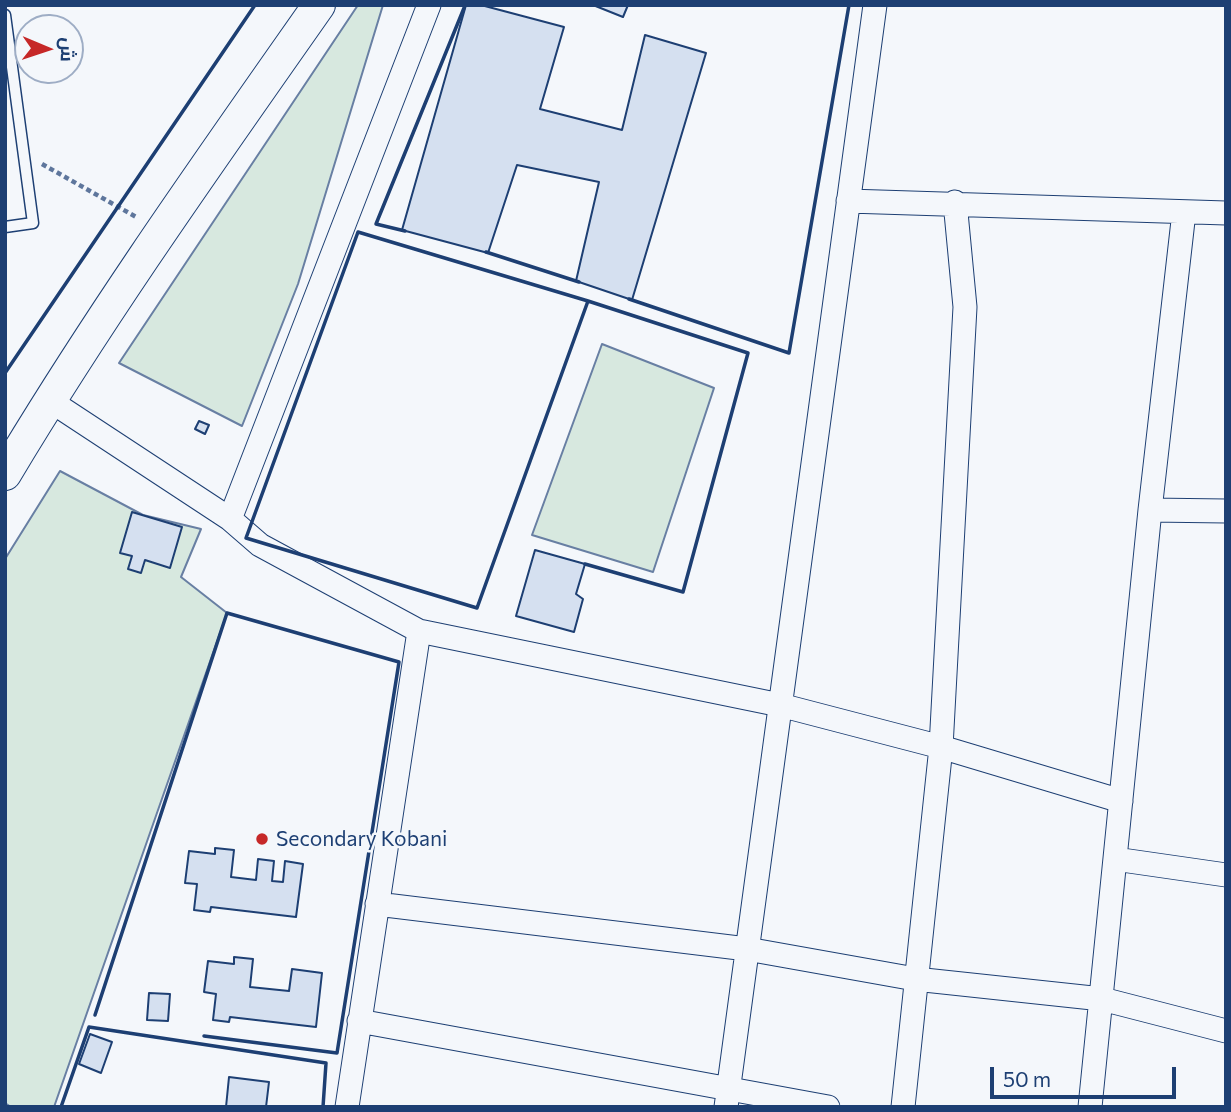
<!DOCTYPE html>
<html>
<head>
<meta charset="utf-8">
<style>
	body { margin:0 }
	#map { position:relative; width:1231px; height:1112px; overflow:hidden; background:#f4f7fb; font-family:Commissioner,Cairo,sans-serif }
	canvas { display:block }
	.frame { position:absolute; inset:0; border:7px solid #1d3f73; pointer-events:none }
	.north { position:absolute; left:14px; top:14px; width:70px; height:70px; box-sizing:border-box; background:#f4f7fb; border:2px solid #9eadc5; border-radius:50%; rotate:92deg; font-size:19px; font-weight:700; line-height:28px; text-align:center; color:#1d3f73 }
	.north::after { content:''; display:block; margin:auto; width:24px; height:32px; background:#c62828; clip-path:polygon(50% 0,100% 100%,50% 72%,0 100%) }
	.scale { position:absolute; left:990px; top:1067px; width:186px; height:32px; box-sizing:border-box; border:4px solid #1d3f73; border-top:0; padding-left:9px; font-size:21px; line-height:24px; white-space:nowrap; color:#1d3f73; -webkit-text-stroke:5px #f4f7fb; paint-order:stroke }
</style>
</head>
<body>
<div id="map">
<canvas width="1231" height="1112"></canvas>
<div class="frame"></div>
<div class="north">ش</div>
<div class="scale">50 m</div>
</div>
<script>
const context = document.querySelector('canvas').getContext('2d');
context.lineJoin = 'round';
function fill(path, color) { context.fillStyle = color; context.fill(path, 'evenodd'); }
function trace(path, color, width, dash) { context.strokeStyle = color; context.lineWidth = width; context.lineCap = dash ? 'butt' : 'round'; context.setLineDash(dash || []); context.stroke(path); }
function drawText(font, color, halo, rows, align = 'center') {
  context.font = font + ' Commissioner,sans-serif'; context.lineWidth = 5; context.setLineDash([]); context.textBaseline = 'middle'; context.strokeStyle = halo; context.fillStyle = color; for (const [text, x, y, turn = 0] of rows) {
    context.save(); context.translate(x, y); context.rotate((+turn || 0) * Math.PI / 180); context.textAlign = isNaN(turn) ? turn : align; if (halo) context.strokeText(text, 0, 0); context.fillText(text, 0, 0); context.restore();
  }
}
const green = new Path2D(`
	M358,5H383L298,284L242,426L119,363Z
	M602,344L714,388L653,572L532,535Z
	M60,471L143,515L201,529L181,577L227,613L54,1107H11L5,1103V559Z`);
fill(green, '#d7e8df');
trace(green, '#687fa3', 2);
const building = new Path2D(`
	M466,5H481L564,27L540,109L622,130L645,35L706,53L632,300L576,281L599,182L517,165L488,253L402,230Z
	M593,5H628L623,17Z
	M199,421L209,425L205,434L195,429Z
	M132,512L182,527L170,568L145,560L141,573L128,569L132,556L120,553Z
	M535,550L585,564L576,594L583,599L574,632L516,616Z
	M215,848L234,850L231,877L256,880L258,859L274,861L272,881L283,882L285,861L303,864L296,917L211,907L210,912L194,910L197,884L185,883L189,851L215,854Z
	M234,957L253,959L250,987L289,991L292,969L322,973L316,1027L230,1017L229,1022L213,1020L216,994L204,992L208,961L234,964Z
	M149,993L170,994L168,1021L147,1020Z
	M90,1034L112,1042L101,1073L79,1064Z
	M229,1077L269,1082L266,1107H226Z`);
fill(building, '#d5e0f0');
trace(building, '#1d3f73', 2);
const lane = new Path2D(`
	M5,15L33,223L5,227`);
const street = new Path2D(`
	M429,5L230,519L260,545L419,631L780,705L941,747L1121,801
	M848,201L1226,213
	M49,400L230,519
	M1150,510L1226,511
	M1115,859L1226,875
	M377,904L747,949L915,979L1102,999L1226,1031
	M359,1021L828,1107
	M347,1107L419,631
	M726,1107L875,5
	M903,1107L941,747L965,307L955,202
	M1090,1107L1150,510L1184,212`);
const secondary = new Path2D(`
	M5,474C102,312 211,159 319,5`);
trace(lane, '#1d3f73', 13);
trace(street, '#1d3f73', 25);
trace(secondary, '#1d3f73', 34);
trace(new Path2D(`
	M42,164L138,218`), '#5e769c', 4.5, [5, 3.5]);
trace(lane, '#f4f7fb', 10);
trace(street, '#f4f7fb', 23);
trace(secondary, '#f4f7fb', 32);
trace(new Path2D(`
	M405,231L376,224L464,8
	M358,232L588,301L477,608L246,538Z
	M486,252L579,282
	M629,299L789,353L849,5
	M5,373L255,5
	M585,564L683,592L748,353L588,301
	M95,1015L227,613L399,662L337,1053L204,1036
	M61,1107L89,1027L326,1063L323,1107`), '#1d3f73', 3.5);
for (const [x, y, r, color] of [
	[262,839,7,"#c62828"]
]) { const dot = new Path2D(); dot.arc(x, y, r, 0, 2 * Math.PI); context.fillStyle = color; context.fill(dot); trace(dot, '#f4f7fb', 2.5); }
drawText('21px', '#1d3f73', '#f4f7fb', [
	["Secondary Kobani",276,839]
], 'left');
</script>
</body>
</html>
